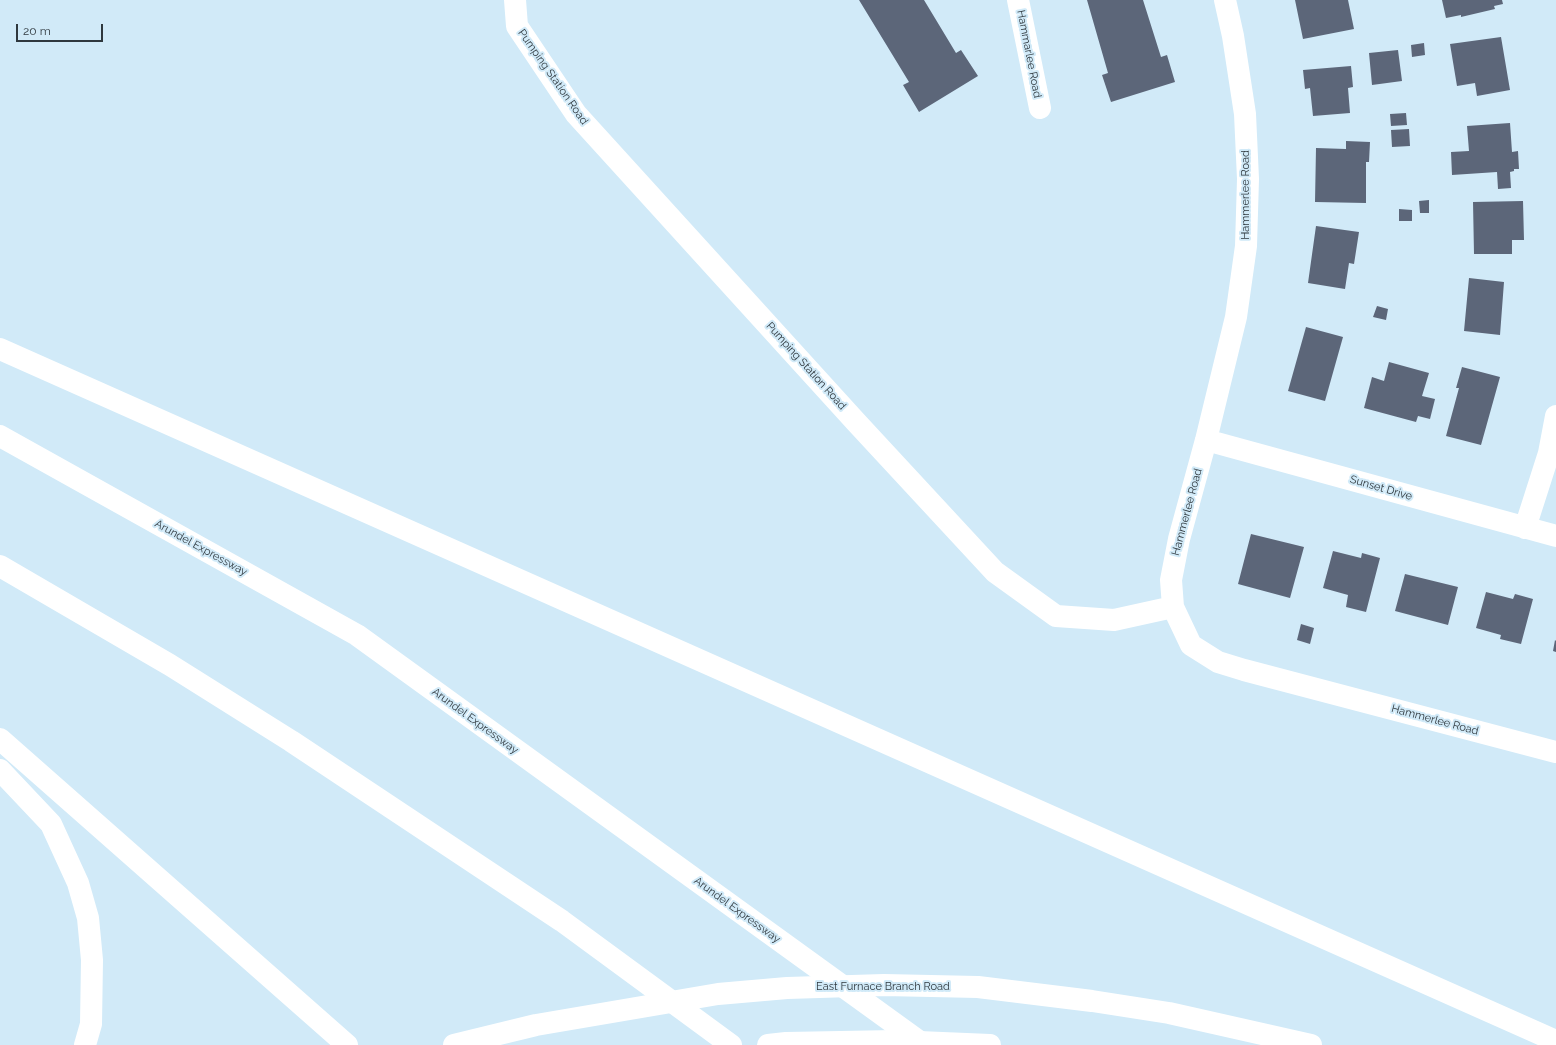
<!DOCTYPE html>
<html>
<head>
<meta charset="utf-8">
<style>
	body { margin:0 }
	#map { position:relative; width:1556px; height:1045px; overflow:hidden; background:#d1eaf8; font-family:Raleway,sans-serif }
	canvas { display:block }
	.scale { position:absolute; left:16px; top:24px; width:87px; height:18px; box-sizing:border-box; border:2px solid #2f383e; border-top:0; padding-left:5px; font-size:12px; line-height:14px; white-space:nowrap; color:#2f383e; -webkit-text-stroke:3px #d1eaf8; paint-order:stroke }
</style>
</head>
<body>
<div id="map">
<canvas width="1556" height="1045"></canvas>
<div class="scale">20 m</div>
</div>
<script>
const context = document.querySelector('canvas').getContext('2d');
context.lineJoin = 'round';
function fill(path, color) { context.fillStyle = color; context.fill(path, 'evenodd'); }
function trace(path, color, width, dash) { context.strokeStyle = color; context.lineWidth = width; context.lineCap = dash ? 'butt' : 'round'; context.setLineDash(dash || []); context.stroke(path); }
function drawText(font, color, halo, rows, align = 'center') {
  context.font = font + ' Raleway,sans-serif'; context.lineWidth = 4; context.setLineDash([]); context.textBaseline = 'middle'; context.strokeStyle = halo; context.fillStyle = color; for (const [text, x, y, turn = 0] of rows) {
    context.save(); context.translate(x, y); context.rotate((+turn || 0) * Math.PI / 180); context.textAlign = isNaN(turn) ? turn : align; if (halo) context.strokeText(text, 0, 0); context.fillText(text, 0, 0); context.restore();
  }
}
fill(new Path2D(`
	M859,0H924L956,53L961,50L978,76L919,112L903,85L909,82Z
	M1087,0H1143L1161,57L1167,55L1175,82L1111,102L1102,75L1108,73Z
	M1295,0H1348L1354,29L1303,39Z
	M1442,0H1502L1503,4L1494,6L1495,9L1461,17V15L1446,18Z
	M1501,37L1510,90L1477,96L1475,83L1457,86L1450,44Z
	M1424,43L1425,55L1412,57L1411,45Z
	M1398,50L1402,81L1372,85L1369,53Z
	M1351,66L1353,87L1348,88L1350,113L1313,116L1310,88L1305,89L1303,70Z
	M1406,113L1407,125L1391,126L1390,114Z
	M1510,123L1512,152L1518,151L1519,169H1514V171L1510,172L1511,188L1498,189L1497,172L1452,175L1451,152L1469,151L1467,126Z
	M1409,129L1410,146L1392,147L1391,130Z
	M1346,141L1370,142L1369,162H1366V203L1315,202L1316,148L1346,149Z
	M1429,200V213H1420L1419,201Z
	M1523,201L1524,240H1512V254H1474L1473,202Z
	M1399,209L1412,210V221H1399Z
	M1316,226L1359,232L1354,264L1349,263L1345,289L1308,283Z
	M1469,278L1504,282L1500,335L1464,331Z
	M1377,306L1388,309L1386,320L1373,317Z
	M1306,327L1343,337L1325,401L1288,391Z
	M1389,362L1429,373L1422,396L1435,399L1430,419L1418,416L1416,422L1364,408L1372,377L1384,381Z
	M1462,367L1500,377L1481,445L1446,436L1459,388H1456Z
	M1251,534L1304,547L1290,598L1238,584Z
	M1333,551L1361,558L1362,553L1380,558L1366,612L1346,607L1348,595L1323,588Z
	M1405,574L1458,587L1448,625L1395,611Z
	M1486,592L1513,599L1515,594L1533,599L1521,644L1500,639L1501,635L1476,628Z
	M1301,624L1314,628L1310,644L1297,640Z
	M1555,640L1556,641V652L1553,651Z`), '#5c6679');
trace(new Path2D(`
	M515,0L517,26L576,114L856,422L995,572L1056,616L1114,620L1173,607
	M1018,0L1040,108
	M1225,0L1233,36L1245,114L1248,179L1246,246L1236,317L1206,440L1179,539L1171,580L1173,607L1191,645L1218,662L1244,670L1556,752
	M1206,440L1556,536
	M1525,528L1549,453L1556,416`), '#fff', 22);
trace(new Path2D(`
	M454,1045L536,1025L718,994L787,988L884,985L978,987L1092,1001L1169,1013L1311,1045
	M768,1045L786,1043L895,1041L990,1045`), '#fff', 22);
trace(new Path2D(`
	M0,349L1556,1041
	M0,436L357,635L924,1045
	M0,566L170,665L291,741L562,921L731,1045
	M0,739L347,1045
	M0,770L51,824L78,883L88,918L92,960L91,1024L85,1045`), '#fff', 22);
drawText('11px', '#2f383e', '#d1eaf8', [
	["Hammarlee Road",1029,54,79],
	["Pumping Station Road",553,77,55],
	["Hammerlee Road",1246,195,-90],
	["Pumping Station Road",806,366,48],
	["Sunset Drive",1381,488,16],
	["Hammerlee Road",1187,512,-75],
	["Arundel Expressway",201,548,29],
	["Hammerlee Road",1435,720,15],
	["Arundel Expressway",475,721,36],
	["Arundel Expressway",737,910,36],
	["East Furnace Branch Road",883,987]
]);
</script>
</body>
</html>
